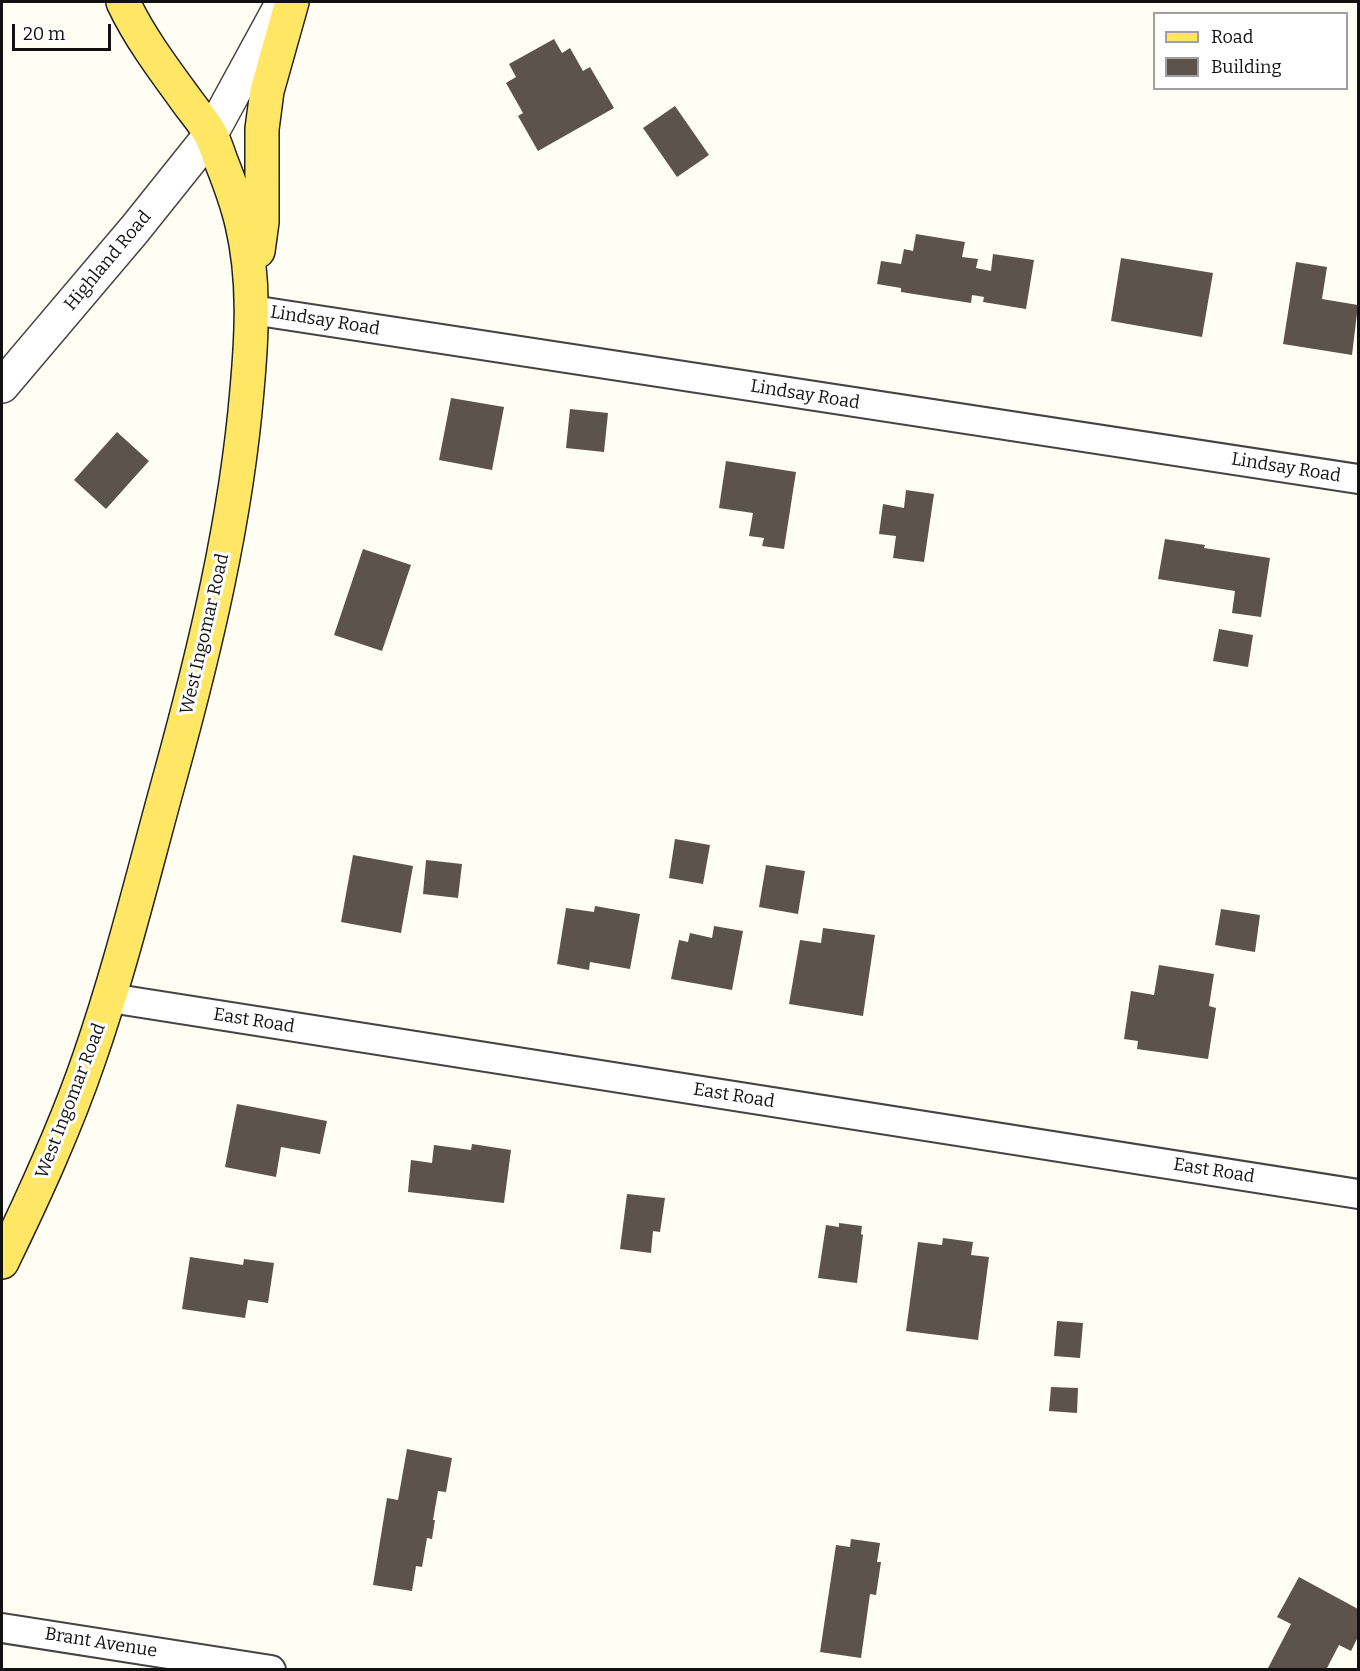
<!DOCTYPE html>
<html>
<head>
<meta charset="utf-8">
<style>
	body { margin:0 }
	#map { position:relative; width:1360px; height:1671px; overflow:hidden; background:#fffef5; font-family:Bitter,serif }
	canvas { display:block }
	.frame { position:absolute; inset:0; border:3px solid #111; pointer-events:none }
	.legend { position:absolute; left:1153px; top:12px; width:195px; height:78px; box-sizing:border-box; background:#fff; border:2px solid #a0a0a0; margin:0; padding:8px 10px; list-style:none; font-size:18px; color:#111 }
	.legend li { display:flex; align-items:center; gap:12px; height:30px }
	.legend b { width:30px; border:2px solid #a0a0a0 }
	.scale { position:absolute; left:12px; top:24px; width:99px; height:27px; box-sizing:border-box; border:3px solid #111; border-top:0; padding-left:8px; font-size:18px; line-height:21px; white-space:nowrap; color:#111; -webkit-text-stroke:4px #fff; paint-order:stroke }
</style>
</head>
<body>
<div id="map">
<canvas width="1360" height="1671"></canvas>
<div class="frame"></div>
<ul class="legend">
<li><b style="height:8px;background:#ffe765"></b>Road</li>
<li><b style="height:16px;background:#5b534c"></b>Building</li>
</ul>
<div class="scale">20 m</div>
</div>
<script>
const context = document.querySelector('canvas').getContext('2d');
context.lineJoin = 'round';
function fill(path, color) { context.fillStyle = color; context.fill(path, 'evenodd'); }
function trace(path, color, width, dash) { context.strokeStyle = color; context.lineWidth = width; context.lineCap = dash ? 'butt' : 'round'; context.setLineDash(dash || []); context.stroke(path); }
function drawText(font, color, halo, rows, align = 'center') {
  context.font = font + ' Bitter,serif'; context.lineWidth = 6; context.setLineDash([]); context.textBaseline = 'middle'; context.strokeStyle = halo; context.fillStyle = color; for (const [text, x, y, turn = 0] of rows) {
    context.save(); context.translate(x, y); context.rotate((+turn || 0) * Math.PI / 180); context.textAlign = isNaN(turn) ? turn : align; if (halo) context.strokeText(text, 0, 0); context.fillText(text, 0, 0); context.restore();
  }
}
fill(new Path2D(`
	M554,39L562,53L570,48L583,71L590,67L614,108L538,151L518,116L523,113L506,83L516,77L509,64Z
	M675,106L709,155L677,177L643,128Z
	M916,234L965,242L962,257L978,259L976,268L991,271L993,254L1034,260L1026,309L983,302L984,297L972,295L971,303L901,292V288L877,284L881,261L901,264L904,249L913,251Z
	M1121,258L1213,273L1202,337L1111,321Z
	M1296,262L1327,267L1322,299L1358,305L1352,355L1283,344Z
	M451,398L504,407L492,470L439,460Z
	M570,409L608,413L604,452L566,448Z
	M117,432L149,461L106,509L74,480Z
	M726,461L796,472L784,549L762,546L764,538L749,536L753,513L719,508Z
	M906,490L934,494L924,562L893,558L896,536L879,534L883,504L904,508Z
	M1165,539L1205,545L1204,548L1270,558L1261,617L1232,613L1235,591L1158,579Z
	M363,549L411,565L382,651L334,635Z
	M1219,629L1253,635L1248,667L1213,661Z
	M675,839L710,845L703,884L669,878Z
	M353,855L413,866L401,933L341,922Z
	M426,860L462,864L458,898L423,894Z
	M766,865L805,871L798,914L759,907Z
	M595,906L640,914L630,969L590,962L589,970L557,964L566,908L594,912Z
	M1221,909L1260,915L1255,952L1215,945Z
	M714,926L743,931L732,990L671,979L679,940L688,942L690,933L712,938Z
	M823,928L875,935L863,1016L789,1004L800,940L821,943Z
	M1159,965L1214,974L1209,1006L1216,1008L1208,1059L1137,1049L1138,1041L1124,1039L1131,991L1154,995Z
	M237,1104L327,1121L320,1154L281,1147L276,1177L225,1167Z
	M472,1144L511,1150L504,1203L408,1192L411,1160L432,1163L434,1145L471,1150Z
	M627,1194L665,1198L660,1232L653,1231L651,1253L620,1249Z
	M839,1223L862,1226L861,1234L863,1235L857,1283L818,1278L826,1225L839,1227Z
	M943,1238L973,1242L971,1255L989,1257L978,1340L906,1331L918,1242L942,1245Z
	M190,1257L243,1265L244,1259L274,1263L268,1303L248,1300L245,1318L182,1309Z
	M1057,1321L1083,1323L1080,1358L1054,1356Z
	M1051,1387L1078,1388L1077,1413L1049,1411Z
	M407,1449L452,1458L446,1492L438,1491L433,1520H435L432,1539L427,1538L422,1567L416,1566L412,1591L373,1585L387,1498L398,1500Z
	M851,1539L880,1543L877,1562H881L876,1595L870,1594L861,1658L820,1652L836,1545L850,1547Z
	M1299,1577L1358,1609V1637L1351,1651L1339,1645L1326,1670H1267L1291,1624L1277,1617Z`), '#5b534c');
const minor = new Path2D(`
	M252,310L1358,479
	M110,998L1358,1194
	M2,1628L271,1670`);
const tertiary = new Path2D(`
	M2,386L135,229L211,134L283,2`);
const primary = new Path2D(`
	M258,251L262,222V129L267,91L292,2
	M2,1262C34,1196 65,1129 89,1059C121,967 144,871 170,777C205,650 236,521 247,390C252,335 255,279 242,224C237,202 229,181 221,161C218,152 215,143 211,135C204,122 193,110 184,97C162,67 139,36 123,2`);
trace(minor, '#444', 32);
trace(tertiary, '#444', 36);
trace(primary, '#222', 36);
trace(minor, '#fff', 28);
trace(tertiary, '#fff', 33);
trace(primary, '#ffe765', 33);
drawText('18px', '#111', '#fff', [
	["Highland Road",108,261,-50],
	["Lindsay Road",325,321,9],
	["Lindsay Road",805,395,9],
	["Lindsay Road",1286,468,9],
	["West Ingomar Road",205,634,-77],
	["East Road",254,1021,9],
	["East Road",734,1096,9],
	["West Ingomar Road",71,1101,-69],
	["East Road",1214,1171,9],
	["Brant Avenue",101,1643,9]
]);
</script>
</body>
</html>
